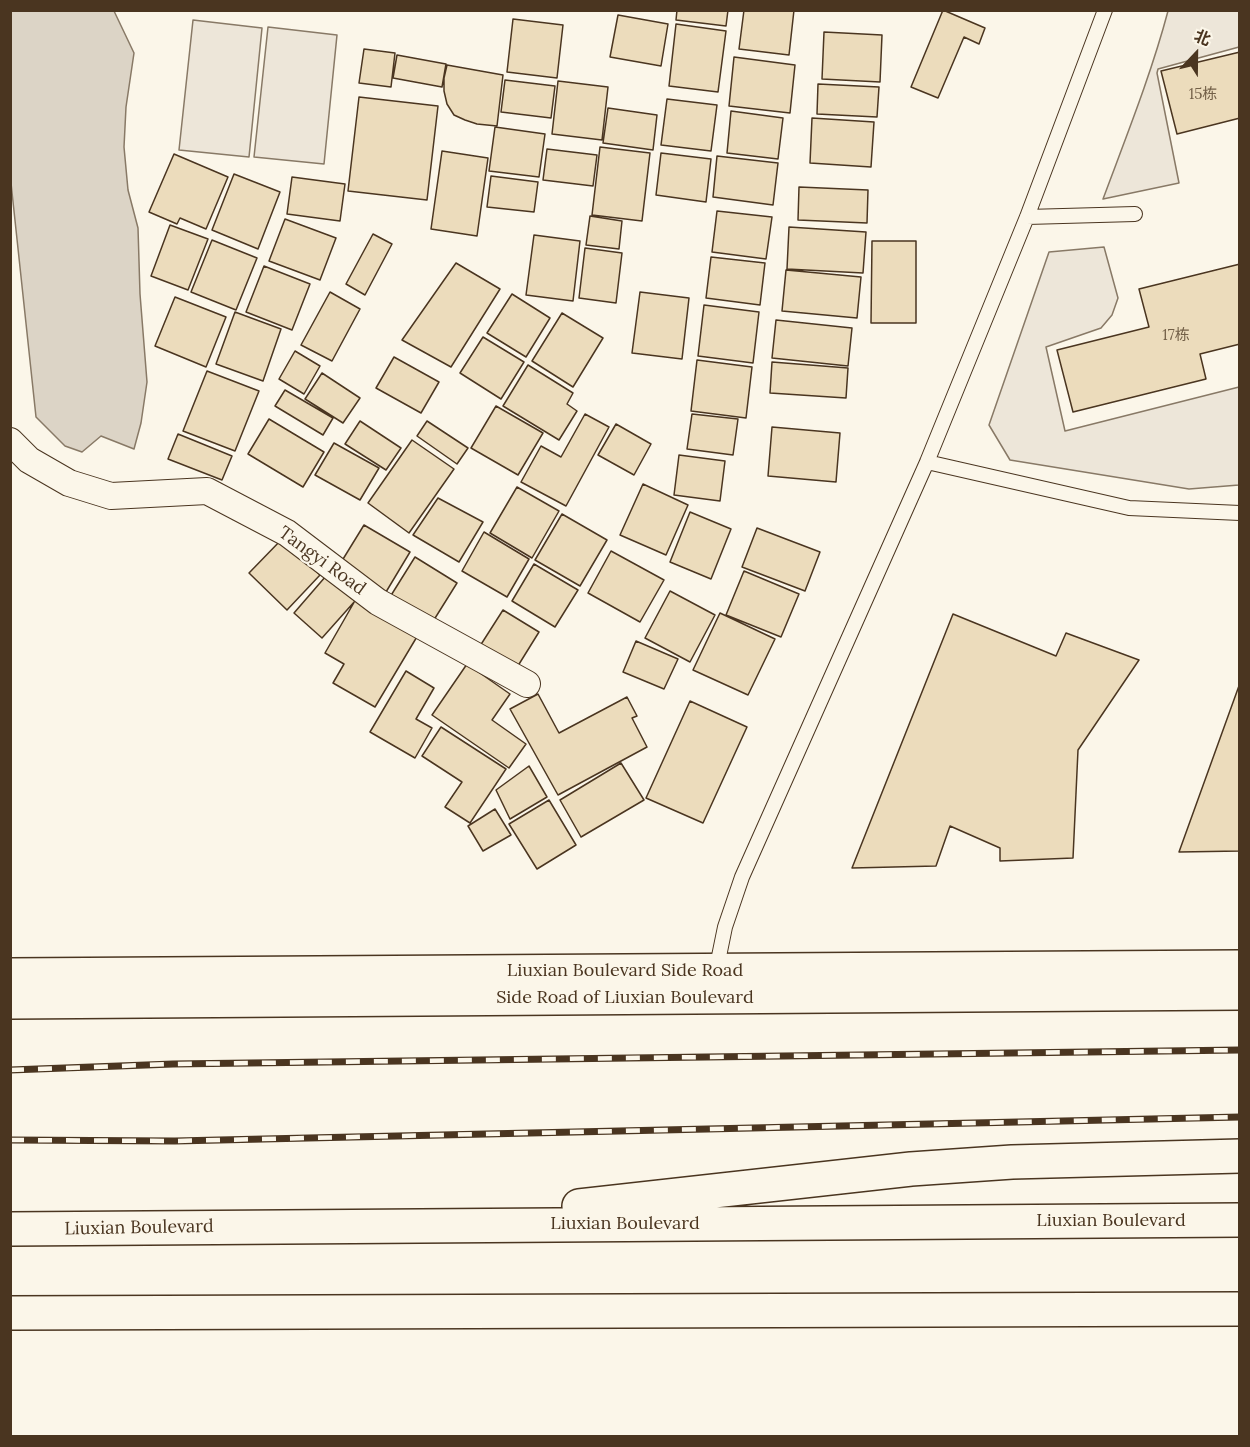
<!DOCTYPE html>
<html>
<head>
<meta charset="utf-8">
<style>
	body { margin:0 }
	#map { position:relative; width:1250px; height:1447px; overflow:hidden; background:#fbf6e9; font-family:Lora,"Noto Sans SC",serif }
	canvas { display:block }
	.frame { position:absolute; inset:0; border:12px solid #4a3520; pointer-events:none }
	.north { position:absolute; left:1166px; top:24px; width:60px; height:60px; -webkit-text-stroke:4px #fbf6e9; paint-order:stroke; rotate:22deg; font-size:16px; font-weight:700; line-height:24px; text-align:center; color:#4a3520 }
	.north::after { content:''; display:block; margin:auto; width:21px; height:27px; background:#4a3520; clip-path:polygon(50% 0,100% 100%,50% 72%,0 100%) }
</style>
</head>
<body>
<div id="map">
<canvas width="1250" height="1447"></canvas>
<div class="frame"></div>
<div class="north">北</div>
</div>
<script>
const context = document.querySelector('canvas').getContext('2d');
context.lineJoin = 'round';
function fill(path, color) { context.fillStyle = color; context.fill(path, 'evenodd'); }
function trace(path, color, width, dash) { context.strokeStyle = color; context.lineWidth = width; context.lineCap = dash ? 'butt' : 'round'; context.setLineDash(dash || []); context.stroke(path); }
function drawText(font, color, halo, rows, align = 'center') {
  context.font = font + ' Lora,"Noto Sans SC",serif'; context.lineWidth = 4.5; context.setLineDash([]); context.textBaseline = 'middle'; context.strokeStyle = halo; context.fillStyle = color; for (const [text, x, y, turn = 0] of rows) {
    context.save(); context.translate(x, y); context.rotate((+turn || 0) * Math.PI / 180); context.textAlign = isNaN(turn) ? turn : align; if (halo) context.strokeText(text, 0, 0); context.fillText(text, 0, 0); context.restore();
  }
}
const green = new Path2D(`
	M1168,11H1239V47L1158,69L1157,73L1179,183L1103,199C1126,137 1151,75 1168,11Z
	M193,20L262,28L249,157L179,150Z
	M268,27L337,35L324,164L254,157Z
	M1104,247L1118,298L1112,315L1101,328L1046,347L1065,431L1239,387V485L1189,489L1010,460L989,425L1049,252Z`);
fill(green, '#ede6d9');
trace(green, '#887966', 1.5);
const water = new Path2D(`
	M10,11H114L134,53L126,107L124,147L128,190L138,228L140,294L147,382L141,423L134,449L101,436L82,452L65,446L36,417L11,183Z`);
fill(water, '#dcd4c6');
trace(water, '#887966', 1.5);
const building = new Path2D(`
	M677,10H728L726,26L676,20Z
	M744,10H794L789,55L739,49Z
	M943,10L985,28L979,44L964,37L938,98L911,87Z
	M618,15L668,24L661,66L610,57Z
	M513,19L563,25L557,78L507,72Z
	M676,24L726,31L718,92L669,86Z
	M824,32L882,35L880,82L822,79Z
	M364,49L395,53L391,87L359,83Z
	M1240,52V118L1177,134L1161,71Z
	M397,55L446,64L442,87L393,78Z
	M734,57L795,65L790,113L729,106Z
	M447,65L503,75L497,126L477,124L465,120L454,115L447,104L444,91V78Z
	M505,80L555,86L551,118L501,112Z
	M558,81L608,87L602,140L552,134Z
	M818,84L879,87L877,117L817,114Z
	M359,97L438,106L427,200L348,191Z
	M667,99L717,105L711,151L661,145Z
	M608,108L657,115L653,150L603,143Z
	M731,111L783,118L778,159L727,153Z
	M812,118L874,122L871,167L810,163Z
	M495,127L545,134L539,177L489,171Z
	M600,147L650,153L642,221L592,215Z
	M547,149L597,155L593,186L543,180Z
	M442,151L488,158L477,236L431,229Z
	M661,153L711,159L706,202L656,195Z
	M174,154L228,177L206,229L180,218L177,224L149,212Z
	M717,156L778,163L773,205L713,197Z
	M234,174L280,192L258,249L212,230Z
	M491,176L538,182L534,212L487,207Z
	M292,177L345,184L340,221L287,214Z
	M799,187L868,190L867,223L798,220Z
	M717,211L772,217L766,259L712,252Z
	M590,216L622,221L619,249L586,245Z
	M285,219L336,238L320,280L269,261Z
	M170,225L208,239L188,290L151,276Z
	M789,227L866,232L863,273L787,269Z
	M373,234L392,244L365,295L346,284Z
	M534,235L580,241L573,301L526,295Z
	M212,240L257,258L236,310L191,292Z
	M872,241H916V323H871Z
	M585,248L622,253L616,303L579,298Z
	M711,257L765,263L760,305L706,298Z
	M456,263L500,289L451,367L402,340Z
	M1240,264V344L1200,354L1206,379L1073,412L1057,350L1149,327L1139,289Z
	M264,266L310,284L292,330L246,312Z
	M786,270L861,277L857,318L782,311Z
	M330,292L360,309L332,361L301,345Z
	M640,292L689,298L682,359L632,353Z
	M512,294L550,318L526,357L487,333Z
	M175,297L226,317L206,367L155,346Z
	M704,305L759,312L753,363L698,356Z
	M235,312L281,329L263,381L216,364Z
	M562,313L603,338L573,387L532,361Z
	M776,320L852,328L848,366L772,358Z
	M483,337L524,362L501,399L460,373Z
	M295,351L320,366L304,394L279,379Z
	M394,357L439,382L421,413L376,388Z
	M697,360L752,367L746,418L691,411Z
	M772,362L848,368L846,398L770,393Z
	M528,365L573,393L567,404L577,411L559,440L503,406Z
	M207,371L259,391L235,451L183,431Z
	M322,373L360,398L343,423L305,399Z
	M285,390L333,418L323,435L275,406Z
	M496,406L543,433L518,475L471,448Z
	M585,414L609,427L566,506L521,482L541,446L561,457Z
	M692,414L738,419L733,455L687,449Z
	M269,419L324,452L303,487L248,454Z
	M360,421L401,448L386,470L345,444Z
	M427,421L468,448L457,464L417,436Z
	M616,424L651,444L634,475L598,455Z
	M772,427L840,433L836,482L768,476Z
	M178,434L232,456L222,480L168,459Z
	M412,440L454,469L409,533L368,503Z
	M334,443L379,468L360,500L315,475Z
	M679,455L725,461L720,501L674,495Z
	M643,484L688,505L666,555L620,535Z
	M517,487L559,511L532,558L490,533Z
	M438,498L483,522L459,562L413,535Z
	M690,512L731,529L711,579L670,562Z
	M562,514L607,540L580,586L535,560Z
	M364,525L410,552L386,592L340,564Z
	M757,528L820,552L805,591L742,567Z
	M484,532L529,559L507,597L462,571Z
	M282,539L320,575L287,610L249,573Z
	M611,551L664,580L640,622L588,593Z
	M415,557L457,583L432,623L390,597Z
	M534,564L578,590L555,627L512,601Z
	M744,571L799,594L781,637L726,615Z
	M326,576L355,601L322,638L294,613Z
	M670,591L715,615L690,662L645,638Z
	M356,599L418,635L375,707L333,683L344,664L325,653Z
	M503,610L539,632L516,669L480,646Z
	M720,613L775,639L748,695L693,670Z
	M953,614L1056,656L1066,633L1139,660L1078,750L1073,858L1000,861V848L950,826L936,866L852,868Z
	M636,641L678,659L664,689L623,672Z
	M467,664L510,694L492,720L526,744L509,768L432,715Z
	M406,671L434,688L416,719L432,728L415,758L370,732Z
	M1240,683V851L1179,852Z
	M538,694L559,733L627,697L637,716L632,718L647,747L558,795L510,709Z
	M690,701L747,727L703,823L646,798Z
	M441,727L506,769L470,823L445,807L462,782L422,756Z
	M621,763L644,800L581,837L560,800Z
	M529,766L547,797L510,819L496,790Z
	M549,800L576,845L537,869L509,824Z
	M495,809L511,835L483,851L468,826Z`);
fill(building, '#ecdcbc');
trace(building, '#4a3520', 1.5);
const service = new Path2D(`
	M1027,217L1135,214
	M927,462L1129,508L1240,513
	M716,971L725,927L742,877L927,462L1027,217L1105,10`);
const minor = new Path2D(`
	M10,441L29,460L69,483L111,496L207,491L287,533L378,602L527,684`);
const secondary = new Path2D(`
	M10,975L1240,967
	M10,1002L1240,993`);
const primary = new Path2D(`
	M579,1206L911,1169L1012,1162L1240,1156
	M10,1229L1240,1220
	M10,1313L1240,1309`);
trace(service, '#4a3520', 16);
trace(minor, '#4a3520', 28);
trace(secondary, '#4a3520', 36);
trace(primary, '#4a3520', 36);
trace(service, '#fbf6e9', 14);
trace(minor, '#fbf6e9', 26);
trace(secondary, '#fbf6e9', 33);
trace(primary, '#fbf6e9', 33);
const rail = new Path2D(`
	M10,1070L173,1064L1240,1050
	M10,1140L175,1141L1240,1117`);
trace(rail, '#4a3520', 7);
trace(rail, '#fbf6e9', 4.5, [14]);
drawText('15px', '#725f47', null, [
	["15栋",1203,95],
	["17栋",1176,336]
]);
drawText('18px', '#4a3520', '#fbf6e9', [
	["Tangyi Road",322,561,36],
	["Liuxian Boulevard Side Road",625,971],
	["Side Road of Liuxian Boulevard",625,998],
	["Liuxian Boulevard",1111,1221],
	["Liuxian Boulevard",625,1224],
	["Liuxian Boulevard",139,1228,-1]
]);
</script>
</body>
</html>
